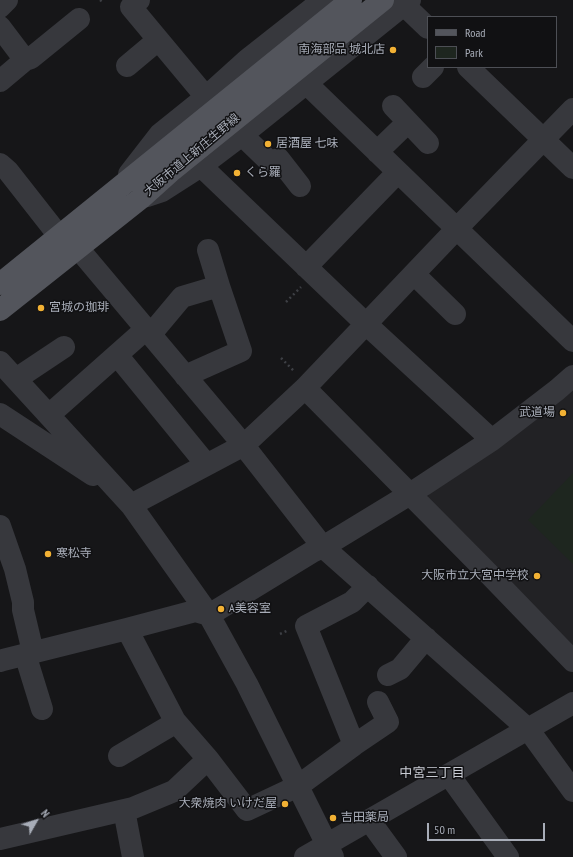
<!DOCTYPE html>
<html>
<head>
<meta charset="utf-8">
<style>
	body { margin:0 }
	#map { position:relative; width:573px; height:857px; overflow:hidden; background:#161618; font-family:"PT Sans Narrow",sans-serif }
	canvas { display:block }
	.legend { position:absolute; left:427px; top:16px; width:130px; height:52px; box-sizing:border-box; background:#111113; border:1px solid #4d4f55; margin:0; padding:5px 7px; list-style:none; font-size:12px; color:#a8adb8 }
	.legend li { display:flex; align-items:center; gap:8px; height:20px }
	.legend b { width:20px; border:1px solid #4d4f55 }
	.north { position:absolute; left:16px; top:801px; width:40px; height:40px; -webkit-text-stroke:3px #111113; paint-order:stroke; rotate:51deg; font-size:11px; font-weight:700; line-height:16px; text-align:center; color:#a8adb8 }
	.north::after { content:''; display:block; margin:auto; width:14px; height:18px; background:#a8adb8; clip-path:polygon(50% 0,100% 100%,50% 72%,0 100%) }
	.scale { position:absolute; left:427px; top:823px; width:118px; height:18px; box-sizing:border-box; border:2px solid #a8adb8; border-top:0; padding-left:5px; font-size:12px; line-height:14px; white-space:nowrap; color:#a8adb8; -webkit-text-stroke:3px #111113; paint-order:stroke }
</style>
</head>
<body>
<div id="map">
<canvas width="573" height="857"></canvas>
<ul class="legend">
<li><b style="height:5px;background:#53555c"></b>Road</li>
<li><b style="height:11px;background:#1e261f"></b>Park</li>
</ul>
<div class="north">N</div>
<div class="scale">50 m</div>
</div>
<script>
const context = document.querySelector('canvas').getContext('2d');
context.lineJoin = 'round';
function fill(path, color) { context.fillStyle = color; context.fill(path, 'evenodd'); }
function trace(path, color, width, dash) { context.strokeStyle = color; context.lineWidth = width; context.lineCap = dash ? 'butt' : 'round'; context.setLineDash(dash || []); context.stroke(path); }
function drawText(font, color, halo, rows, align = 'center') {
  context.font = font + ' "PT Sans Narrow","Noto Sans JP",sans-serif'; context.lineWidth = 3; context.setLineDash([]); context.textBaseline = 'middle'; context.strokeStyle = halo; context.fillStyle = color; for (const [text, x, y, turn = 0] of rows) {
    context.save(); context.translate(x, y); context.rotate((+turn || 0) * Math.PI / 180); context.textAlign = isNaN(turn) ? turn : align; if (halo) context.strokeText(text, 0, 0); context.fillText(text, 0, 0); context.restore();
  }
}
fill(new Path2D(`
	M573,388V650L427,502L429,490Z`), '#222225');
fill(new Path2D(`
	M573,473V564L528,520Z`), '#1e261f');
trace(new Path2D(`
	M100,0L103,2
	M286,302L301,287
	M281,358L295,372
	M280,634L289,630`), '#3d3f44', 2.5, [2, 3]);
trace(new Path2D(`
	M139,0L131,7L206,97
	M404,5L428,28
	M0,7L7,0
	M0,27L25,60L0,81
	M25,60L31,58L79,19
	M127,66L158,40
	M468,67L573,168
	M423,77L433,67
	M306,83L573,341
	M393,106L428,143
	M242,135L270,162L279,159L300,186
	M377,152L408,122
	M0,164L8,171L59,236
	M201,166L366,324L492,440
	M129,174L160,134L206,97L247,60L323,0
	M147,196L162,191L201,166L242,135L410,0
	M77,247L241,442L323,547L528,729L573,791
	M208,250L219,286
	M306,267L398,172
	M414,274L455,314
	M151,334L182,297L219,286L241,351L185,376
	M117,355L206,464
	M0,362L131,505L209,615L247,684L333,857
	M16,379L64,347
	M305,388L488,573L573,661
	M0,414L93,475
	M49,415L146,329
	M131,505L244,445L305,388L466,219L573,109
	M0,526L15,569L23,602V610L33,652
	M25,654L42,709
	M0,661L3,660L127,629L195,611L209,615L312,552L323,547L410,494L492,440L557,390L573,376
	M388,675L400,669L426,638
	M354,745L388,722L378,702
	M119,756L168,727L175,721
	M208,759L247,810L298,786L354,745L306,626L352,602L368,586
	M449,775L508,857
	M124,810L133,857
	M369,820L396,857
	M0,839L133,808L174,791L208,759L175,721L127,629
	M305,857L573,703`), '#37383d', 22);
trace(new Path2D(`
	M0,284L351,0
	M0,310L140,199L170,172L383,0`), '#53555c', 22);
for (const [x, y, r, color] of [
	[393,50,4,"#f2b134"],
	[268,144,4,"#f2b134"],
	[237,173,4,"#f2b134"],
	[41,308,4,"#f2b134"],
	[563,413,4,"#f2b134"],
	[48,554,4,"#f2b134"],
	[537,576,4,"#f2b134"],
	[221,609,4,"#f2b134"],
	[285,804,4,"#f2b134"],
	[333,818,4,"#f2b134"]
]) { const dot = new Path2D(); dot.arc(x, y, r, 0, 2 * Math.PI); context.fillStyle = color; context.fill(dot); trace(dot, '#111113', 1.5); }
drawText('12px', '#a8adb8', '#111113', [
	["南海部品 城北店",385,50,"right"],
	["居酒屋 七味",276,144],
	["くら羅",245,173],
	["宮城の珈琲",49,308],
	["武道場",555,413,"right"],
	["寒松寺",56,554],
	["大阪市立大宮中学校",529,576,"right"],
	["A美容室",229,609],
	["大衆焼肉 いけだ屋",277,804,"right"],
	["吉田薬局",341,818]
], 'left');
drawText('12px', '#a8adb8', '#111113', [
	["大阪市道上新庄生野線",192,155,-40]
]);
drawText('13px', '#c9ccd4', '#111113', [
	["中宮三丁目",432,773]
]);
</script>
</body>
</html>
